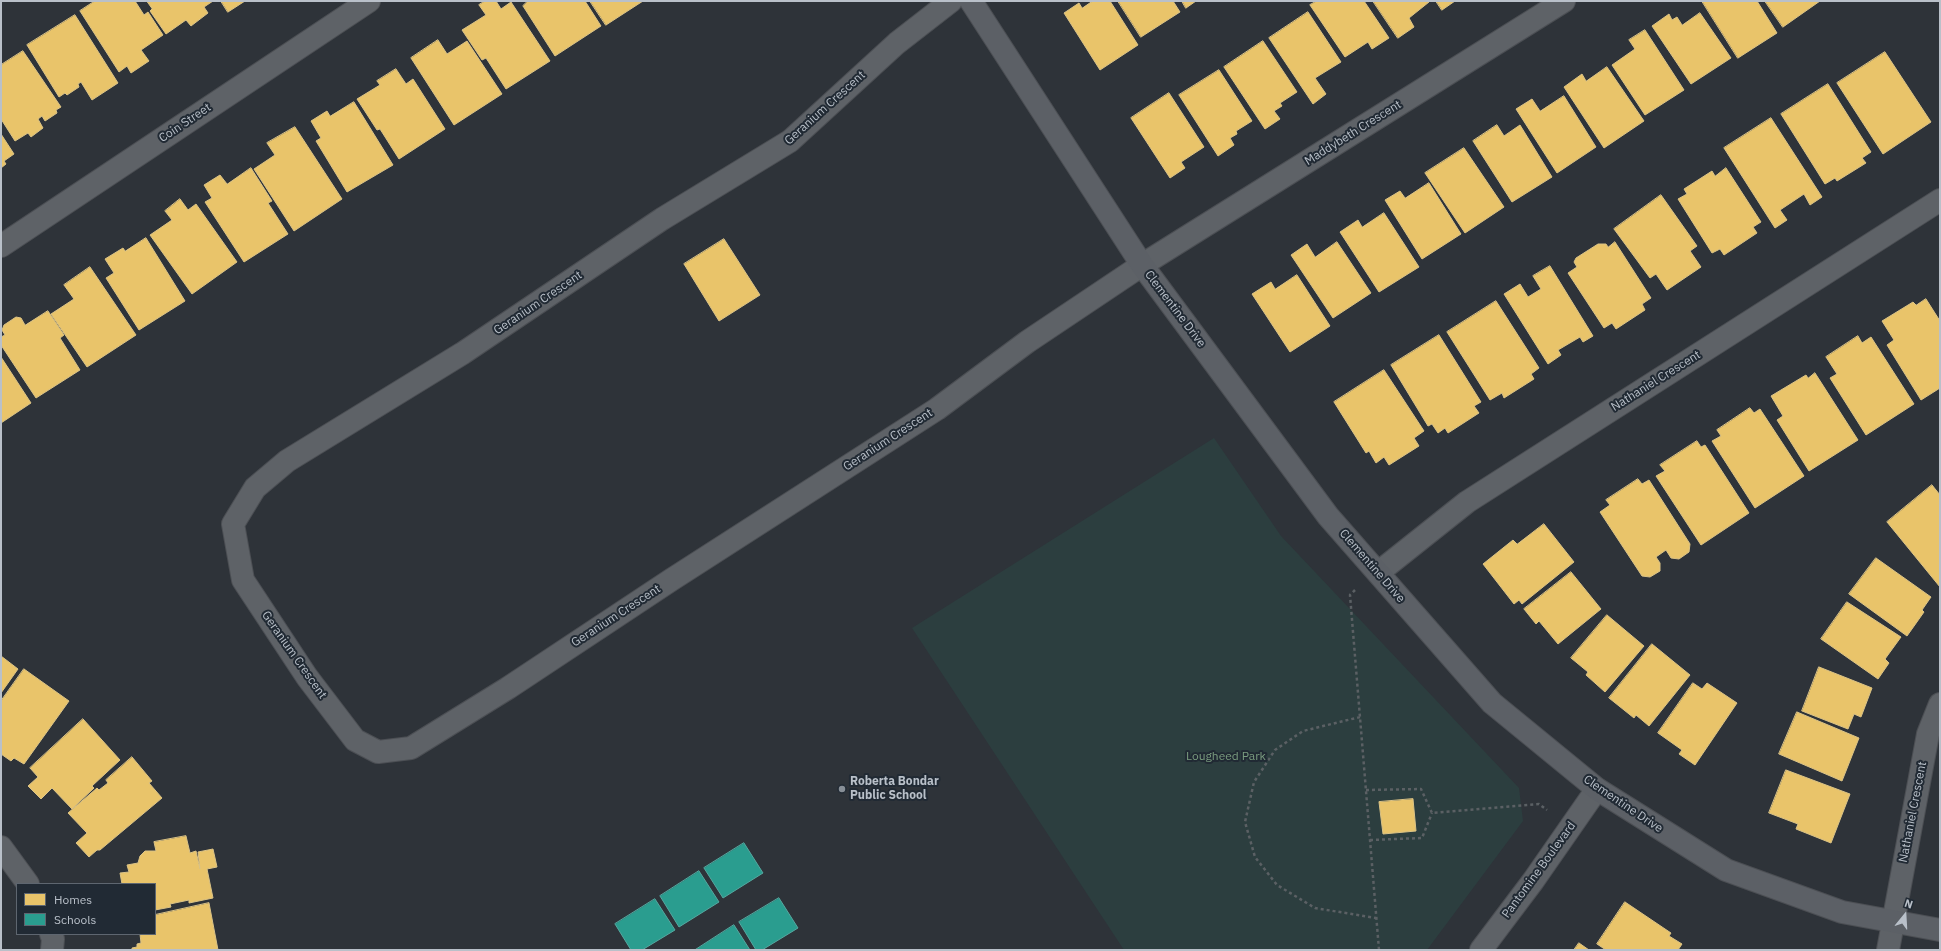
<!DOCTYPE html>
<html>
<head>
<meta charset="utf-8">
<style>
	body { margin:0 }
	#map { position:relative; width:1941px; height:951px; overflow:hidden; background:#2e3339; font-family:"IBM Plex Sans",sans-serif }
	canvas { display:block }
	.frame { position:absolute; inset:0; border:2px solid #b9c0c9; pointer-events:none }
	.legend { position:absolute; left:16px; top:883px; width:140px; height:52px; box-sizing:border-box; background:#212a34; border:1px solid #5e6670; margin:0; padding:5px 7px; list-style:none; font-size:12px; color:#b9c0c9 }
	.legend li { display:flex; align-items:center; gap:8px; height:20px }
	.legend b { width:20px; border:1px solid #5e6670 }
	.north { position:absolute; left:1885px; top:895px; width:40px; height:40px; -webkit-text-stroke:3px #212a34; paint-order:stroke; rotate:18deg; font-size:11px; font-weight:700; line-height:16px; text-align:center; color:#b9c0c9 }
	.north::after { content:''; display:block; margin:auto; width:14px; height:18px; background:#b9c0c9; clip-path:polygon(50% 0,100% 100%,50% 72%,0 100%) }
</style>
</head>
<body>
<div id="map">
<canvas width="1941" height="951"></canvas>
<div class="frame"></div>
<ul class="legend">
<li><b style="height:11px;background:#e9c46a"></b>Homes</li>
<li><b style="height:11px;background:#2a9d8f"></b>Schools</li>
</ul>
<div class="north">N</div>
</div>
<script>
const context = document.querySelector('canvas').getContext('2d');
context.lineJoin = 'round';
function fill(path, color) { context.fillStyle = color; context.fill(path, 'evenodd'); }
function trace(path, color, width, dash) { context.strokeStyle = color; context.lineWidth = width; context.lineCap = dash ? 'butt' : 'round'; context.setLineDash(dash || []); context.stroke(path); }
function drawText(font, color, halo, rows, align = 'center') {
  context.font = font + ' "IBM Plex Sans",sans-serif'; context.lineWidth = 4; context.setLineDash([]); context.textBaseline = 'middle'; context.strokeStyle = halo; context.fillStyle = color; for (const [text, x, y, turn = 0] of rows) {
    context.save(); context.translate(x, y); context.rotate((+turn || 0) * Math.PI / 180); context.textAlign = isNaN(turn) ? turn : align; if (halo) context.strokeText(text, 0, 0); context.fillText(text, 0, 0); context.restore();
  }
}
fill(new Path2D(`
	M1214,438L1281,536L1519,788L1523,821L1427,950H1124L912,628Z`), '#2c3e3f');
const homes = new Path2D(`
	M95,1H135L144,15L148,12L163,35L141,50L149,61L131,73L127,66L119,72L80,11Z
	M147,1H213L204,7L208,13L191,26L186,20L166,34L150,11L152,9Z
	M221,1H245L228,12Z
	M485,1H496L501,9L511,2L550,61L506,89L486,58L482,60L462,30L486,15L479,5Z
	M528,1H585L601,26L555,56L523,6Z
	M590,1H643L606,25Z
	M1093,1H1110L1138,45L1100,70L1064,13L1079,3L1082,8Z
	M1118,1H1173L1180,12L1141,37Z
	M1182,1H1196L1186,8Z
	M1317,1H1364L1389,38L1372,49L1368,42L1345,57L1310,5Z
	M1373,1H1429V2L1409,18L1414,27L1398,38Z
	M1436,1H1455L1442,10Z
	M1702,1H1757L1777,33L1738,58Z
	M1765,1H1820L1783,27Z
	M1308,12L1341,62L1315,78L1326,94L1313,104L1269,38Z
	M1700,13L1731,58L1691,84L1652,26L1669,14L1672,20L1677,17L1682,25Z
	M75,15L118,83L92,100L81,82L78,84L79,87L67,95L65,93L59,97L27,45Z
	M1645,30L1684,90L1645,115L1612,65L1635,49L1629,40Z
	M438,40L447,54L467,41L502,94L454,125L411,58Z
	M1263,41L1297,92L1280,103L1282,106L1274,111L1280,119L1265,129L1224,67Z
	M23,51L61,107L56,110L57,113L45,121L42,116L38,119L43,128L31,137L28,133L15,141L1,119V65Z
	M1885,52L1931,122L1883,154L1837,83Z
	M1607,67L1644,121L1604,148L1564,87L1582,74L1586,81Z
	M396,69L406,84L413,79L445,129L399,159L380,129L377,130L357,99L380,85L377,81Z
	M1219,70L1252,121L1236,131L1237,134L1230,138L1234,145L1218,156L1179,95Z
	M1828,84L1871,152L1862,158L1866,163L1837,181L1835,178L1825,184L1781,114Z
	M1169,93L1204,147L1181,162L1185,168L1170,178L1131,118Z
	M1564,96L1596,147L1557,173L1516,109L1532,99L1540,111Z
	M354,102L393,165L347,192L316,141L321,138L311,121L327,111L330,116Z
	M1771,118L1822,197L1810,205L1804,194L1780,210L1787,220L1775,228L1724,148Z
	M1497,125L1504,136L1520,125L1552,177L1512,202L1473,141Z
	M295,127L342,199L294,231L254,169L275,155L267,143Z
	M1,134L14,154L4,161L6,164L1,168Z
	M1464,148L1504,207L1465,233L1425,173Z
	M251,168L272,201L268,203L288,234L244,262L205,202L212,198L204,185L220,175L227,184Z
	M1726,168L1761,222L1753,227L1757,233L1724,255L1720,249L1712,253L1678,199L1687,194L1684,189L1712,171L1715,176Z
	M1429,183L1461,234L1422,259L1385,200L1400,191L1405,198Z
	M1661,195L1697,246L1690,251L1701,267L1667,290L1656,274L1650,278L1614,229Z
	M180,199L188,210L196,204L237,262L192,294L150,235L172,220L165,211Z
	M1384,213L1419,267L1379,292L1340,232L1358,220L1362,227Z
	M146,238L185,301L139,330L106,278L114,273L105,259L123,248L125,251Z
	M724,239L760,295L719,321L684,264Z
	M1337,242L1371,293L1333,318L1291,255L1307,244L1315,257Z
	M1615,242L1651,298L1642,304L1645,310L1616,329L1612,323L1604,328L1568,273L1577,267L1574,262L1576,258L1598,244H1606L1608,247Z
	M1550,266L1593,336L1583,342L1580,337L1558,350L1561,355L1548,364L1504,294L1520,284L1528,297L1541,289L1533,276Z
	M90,267L136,335L87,367L51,314L74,299L64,285Z
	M1297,275L1330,326L1290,352L1252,294L1271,282L1275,289Z
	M1926,299L1940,321V388L1921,400L1887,345L1894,340L1882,321L1913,302L1916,305Z
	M1496,301L1539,368L1531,374L1534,379L1504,398L1502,393L1490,400L1447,332Z
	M48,311L64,335L60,338L80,370L36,398L1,345V337L5,335L2,330L4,325L16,317L21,318L25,325Z
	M1439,335L1481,402L1474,406L1479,413L1448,433L1445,428L1438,433L1432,424L1428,426L1391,365Z
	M1858,336L1862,343L1871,337L1914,404L1866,435L1830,378L1837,374L1826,357Z
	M1,357L31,403L1,423Z
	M1384,370L1424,431L1414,438L1419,446L1389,465L1384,457L1376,463L1369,451L1366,453L1334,402Z
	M1815,373L1858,440L1809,471L1777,420L1783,416L1771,396L1806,375L1808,378Z
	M1750,408L1754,413L1760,409L1804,476L1755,508L1712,441L1721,436L1717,430Z
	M1697,441L1701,447L1705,445L1749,513L1701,545L1656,476L1665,471L1660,465Z
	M1638,479L1642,484L1649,480L1690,544L1689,552L1679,559L1671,558L1666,550L1656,557L1660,563V571L1650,577L1642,576L1600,512L1610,505L1606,500Z
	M1932,485L1940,495V587L1887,522Z
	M1544,524L1574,562L1522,604L1519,600L1514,604L1483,564L1513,540L1517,544Z
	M1876,558L1931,597L1922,610L1924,612L1907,636L1849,594Z
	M1571,572L1601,609L1558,644L1539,621L1536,624L1524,609Z
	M1847,602L1901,637L1885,659L1889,663L1878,679L1821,639Z
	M1607,615L1644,646L1605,692L1586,675L1588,672L1571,658Z
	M1652,644L1690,675L1649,726L1636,715L1634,718L1609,698Z
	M1,656L18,669L1,693Z
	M1819,667L1872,688L1861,717L1854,714L1848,729L1802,711Z
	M24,669L69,701L24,764L14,758L11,761L1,754V701Z
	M1693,683L1702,689L1707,683L1737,703L1695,765L1679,754L1682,750L1658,733Z
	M1797,712L1859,738L1842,781L1779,754Z
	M83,719L120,760L92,786L94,788L72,809L52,788L41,799L28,786L38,777L30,768Z
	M132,757L152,781L149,783L162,798L100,850H97L89,857L76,843L87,833L68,813L97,788L99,790L108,783L106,780Z
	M1786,770L1850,794L1831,843L1796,829L1798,824L1769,813Z
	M1413,799L1416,831L1383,834L1379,802Z
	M186,836L190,853L196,851L200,869L198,852L213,849L217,867L207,869L213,898L189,903V900L170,904L171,907L155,910V884H122L120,873L129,872L127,865L138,863L140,856L145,851H156L154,842Z
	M1625,902L1671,933L1669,936L1682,944L1678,950H1606L1597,944Z
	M209,903L218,950H132V948L137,947V944L141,943L140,934H155V915Z
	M1579,943L1589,950H1574Z`);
fill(homes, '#e9c46a');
trace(homes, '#dbc386', 1);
const schools = new Path2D(`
	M744,843L763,873L723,898L704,868Z
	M699,871L719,902L679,927L660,896Z
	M779,898L798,928L762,950H756L739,922Z
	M655,899L675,930L642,950H631L615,924Z
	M734,925L750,950H695Z`);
fill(schools, '#2a9d8f');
trace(schools, '#55a8a0', 1);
const street = new Path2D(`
	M951,1L897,43L790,141L662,219L463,353L287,461L255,488L233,524L243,580L307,677L355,740L378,752L411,748L508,688L671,580L937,409L1027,342L1142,265L1564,1
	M1,246L369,1
	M1379,572L1467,502L1940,200
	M1,847L28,884
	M51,934L53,939L52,950
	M1481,950L1533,881L1597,789
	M1888,950L1928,734L1940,704`);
const secondary = new Path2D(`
	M971,1L1142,265L1328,516L1492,703L1597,789L1726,870L1842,912L1940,930`);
trace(street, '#4c4f54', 24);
trace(secondary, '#4c4f54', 24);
trace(new Path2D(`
	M1355,590L1350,595L1379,950
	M1360,717L1303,731L1275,750L1254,782L1245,822L1255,857L1277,885L1315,908L1376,918
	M1366,790L1421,789L1432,813L1539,804L1547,810
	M1370,840L1422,838L1432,813`), '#5b6064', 2.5, [3, 3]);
trace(street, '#5e6267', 22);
trace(secondary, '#5c6066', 22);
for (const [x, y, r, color] of [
	[842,789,4,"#888f97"]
]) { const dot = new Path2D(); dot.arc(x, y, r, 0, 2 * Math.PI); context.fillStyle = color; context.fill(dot); trace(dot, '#212a34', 1.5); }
drawText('12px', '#b9c0c9', '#212a34', [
	["Geranium Crescent",825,108,-42],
	["Coin Street",185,123,-34],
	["Maddybeth Crescent",1353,133,-32],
	["Geranium Crescent",538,303,-34],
	["Clementine Drive",1175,309,53],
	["Nathaniel Crescent",1656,381,-32],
	["Geranium Crescent",888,440,-33],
	["Clementine Drive",1372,566,49],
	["Geranium Crescent",616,616,-33],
	["Geranium Crescent",294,655,55],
	["Clementine Drive",1623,804,34],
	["Nathaniel Crescent",1913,812,-79],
	["Pantomine Boulevard",1539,870,-54]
]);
drawText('12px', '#7a9c7f', '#212a34', [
	["Lougheed Park",1226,757]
]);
drawText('bold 12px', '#b9c0c9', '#212a34', [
	["Roberta Bondar",850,782],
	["Public School",850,796]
], 'left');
</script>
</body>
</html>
